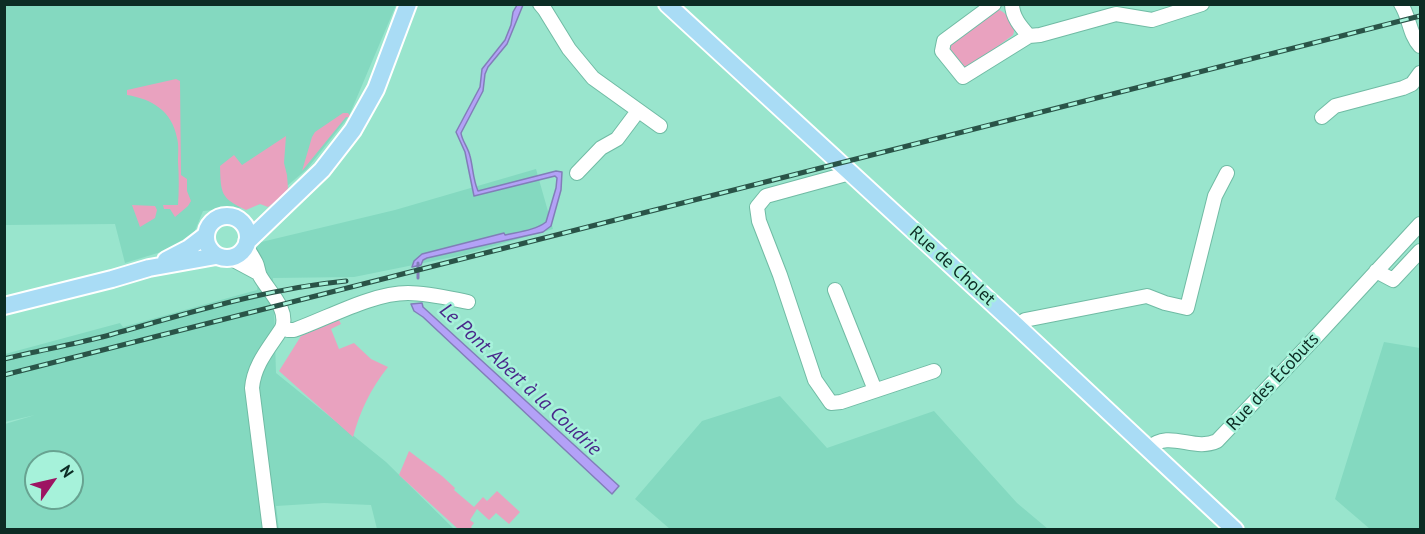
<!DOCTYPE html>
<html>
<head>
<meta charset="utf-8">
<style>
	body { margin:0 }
	#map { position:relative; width:1425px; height:534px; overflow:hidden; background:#99e5cd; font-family:"PT Sans",sans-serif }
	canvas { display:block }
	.frame { position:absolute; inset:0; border:6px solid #0c2c24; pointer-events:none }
	.north { position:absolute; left:24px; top:450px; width:60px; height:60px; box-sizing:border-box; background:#a6f2da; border:2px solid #68a391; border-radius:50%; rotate:56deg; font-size:16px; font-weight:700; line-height:24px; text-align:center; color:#0c2c24 }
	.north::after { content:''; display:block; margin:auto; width:21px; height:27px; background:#9d1462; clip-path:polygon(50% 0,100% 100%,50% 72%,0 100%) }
</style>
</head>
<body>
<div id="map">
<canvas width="1425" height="534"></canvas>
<div class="frame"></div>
<div class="north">N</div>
</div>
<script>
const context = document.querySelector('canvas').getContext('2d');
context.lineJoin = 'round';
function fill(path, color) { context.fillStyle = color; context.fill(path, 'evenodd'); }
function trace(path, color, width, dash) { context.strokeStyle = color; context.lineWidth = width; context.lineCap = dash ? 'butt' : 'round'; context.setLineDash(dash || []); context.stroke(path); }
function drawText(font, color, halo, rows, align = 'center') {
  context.font = font + ' "PT Sans",sans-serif'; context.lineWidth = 5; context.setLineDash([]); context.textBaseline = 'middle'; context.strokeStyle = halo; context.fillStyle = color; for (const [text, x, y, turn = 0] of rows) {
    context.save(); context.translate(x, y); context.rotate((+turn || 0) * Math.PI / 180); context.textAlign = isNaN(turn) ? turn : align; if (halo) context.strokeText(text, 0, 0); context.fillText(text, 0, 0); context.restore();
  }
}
fill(new Path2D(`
	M4,5H396L349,116L307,169L267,203L238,208L203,211L194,233L174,248L125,263L115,224L5,225Z
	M536,169L553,229L463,255L354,277L273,278L276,373L386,462L454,529H377L371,505L324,503L276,506L279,529H5V424L35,415L5,422V354L120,323L123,327L257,290L261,267L253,244L395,210ZM36,462H72V498H36Z
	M1384,342L1420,348V529H1370L1335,499Z
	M780,396L827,448L934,411L1017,503L1048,529H670L635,499L702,421Z`), '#84d9c0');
fill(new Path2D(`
	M996,9C1006,11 1018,25 1013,35L968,68H964L948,52L949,43Z
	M176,79L180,81L181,175L187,179V191L191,201L188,206L175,217L170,209H164L163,205H178C179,190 179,176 178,162C178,154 179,145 177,138C172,111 152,99 127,95V90Z
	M343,113H348L352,118L346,117L302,171L312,137L315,132Z
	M286,136L284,163L287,175L288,188L285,195L268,207L260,204L246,210C220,198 221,193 220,166L234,155L242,165Z
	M132,205L155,206L157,210L155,218L140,227Z
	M339,320L341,324L331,329L339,349L354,343L371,359L388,367C371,388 360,411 353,437L279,371L301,336Z
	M409,451L442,476L455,488L454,490L474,507L483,497L487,501L497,491L520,512L509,524L496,513L489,520L477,509L470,520L474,523L471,527L473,529H458L399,475Z`), '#e9a2bf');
const water = new Path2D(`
	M517,5H523L507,44L488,67L485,74L483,91L461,133C462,141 468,147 470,156C473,167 473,180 478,191L556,171L562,172L561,190L551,226L543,232L427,258L423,260L421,265L412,267L414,261L422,254L504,233L505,235C518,232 536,230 546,222L556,188L557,178L555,176L474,196L465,152L456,132L480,87L482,69L505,40L511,25L513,12Z
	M422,303L423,307L619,486L612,494L423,317L414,311L411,304Z`);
fill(water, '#b3a1f7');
trace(water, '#817eb8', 1.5);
trace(new Path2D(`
	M418,263V278`), '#817eb8', 3);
const minor = new Path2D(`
	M540,4L545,10L569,49L593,78L660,126
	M994,4L944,41L942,51L963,77L1029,36
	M1012,4C1012,17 1021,27 1029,36L1040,35L1116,14L1152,20L1202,4
	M1401,4C1410,18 1409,34 1420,46
	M1322,117L1335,106L1403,88L1412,84L1420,73
	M577,173L601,148L617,139L638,111
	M850,173L766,196L757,207L759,221L780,275L815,380L831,403L841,402L934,371
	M246,246C249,251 253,257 256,263C258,267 258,272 260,276C269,292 289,309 282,328C270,347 254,364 252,388L270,530
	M230,258L258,273
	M1376,271L1393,280L1420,251
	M835,290L875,390
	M1017,326L1025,320L1147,296L1165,303L1187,308L1215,196L1227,173
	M282,328L288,330H294C328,318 372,293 408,293C428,293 448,298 468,302
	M1149,448C1169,429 1194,452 1217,441L1314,339L1420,224`);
const major = new Path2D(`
	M667,4L1017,326L1235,530
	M206 237a21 21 0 1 1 42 0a21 21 0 1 1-42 0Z
	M247,242L322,170L353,130L376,89L408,4
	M166,260L189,248L206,235
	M4,306L112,279L149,268L216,256`);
trace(minor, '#70bba4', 16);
trace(major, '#fff', 20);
trace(minor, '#fff', 14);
trace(major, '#a9dcf5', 16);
const rail = new Path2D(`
	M4,359C37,351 70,345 102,337C183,315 263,289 346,281
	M4,375L1420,16`);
trace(rail, '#2a5448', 5);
trace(rail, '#a6f2da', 3, [9]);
drawText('18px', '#0c2c24', '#a6f2da', [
	["Rue de Cholet",952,266,42],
	["Rue des Écobuts",1273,382,-47]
]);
drawText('italic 20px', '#49288a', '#a6f2da', [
	["Le Pont Abert à la Coudrie",520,380,43]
]);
</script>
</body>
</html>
